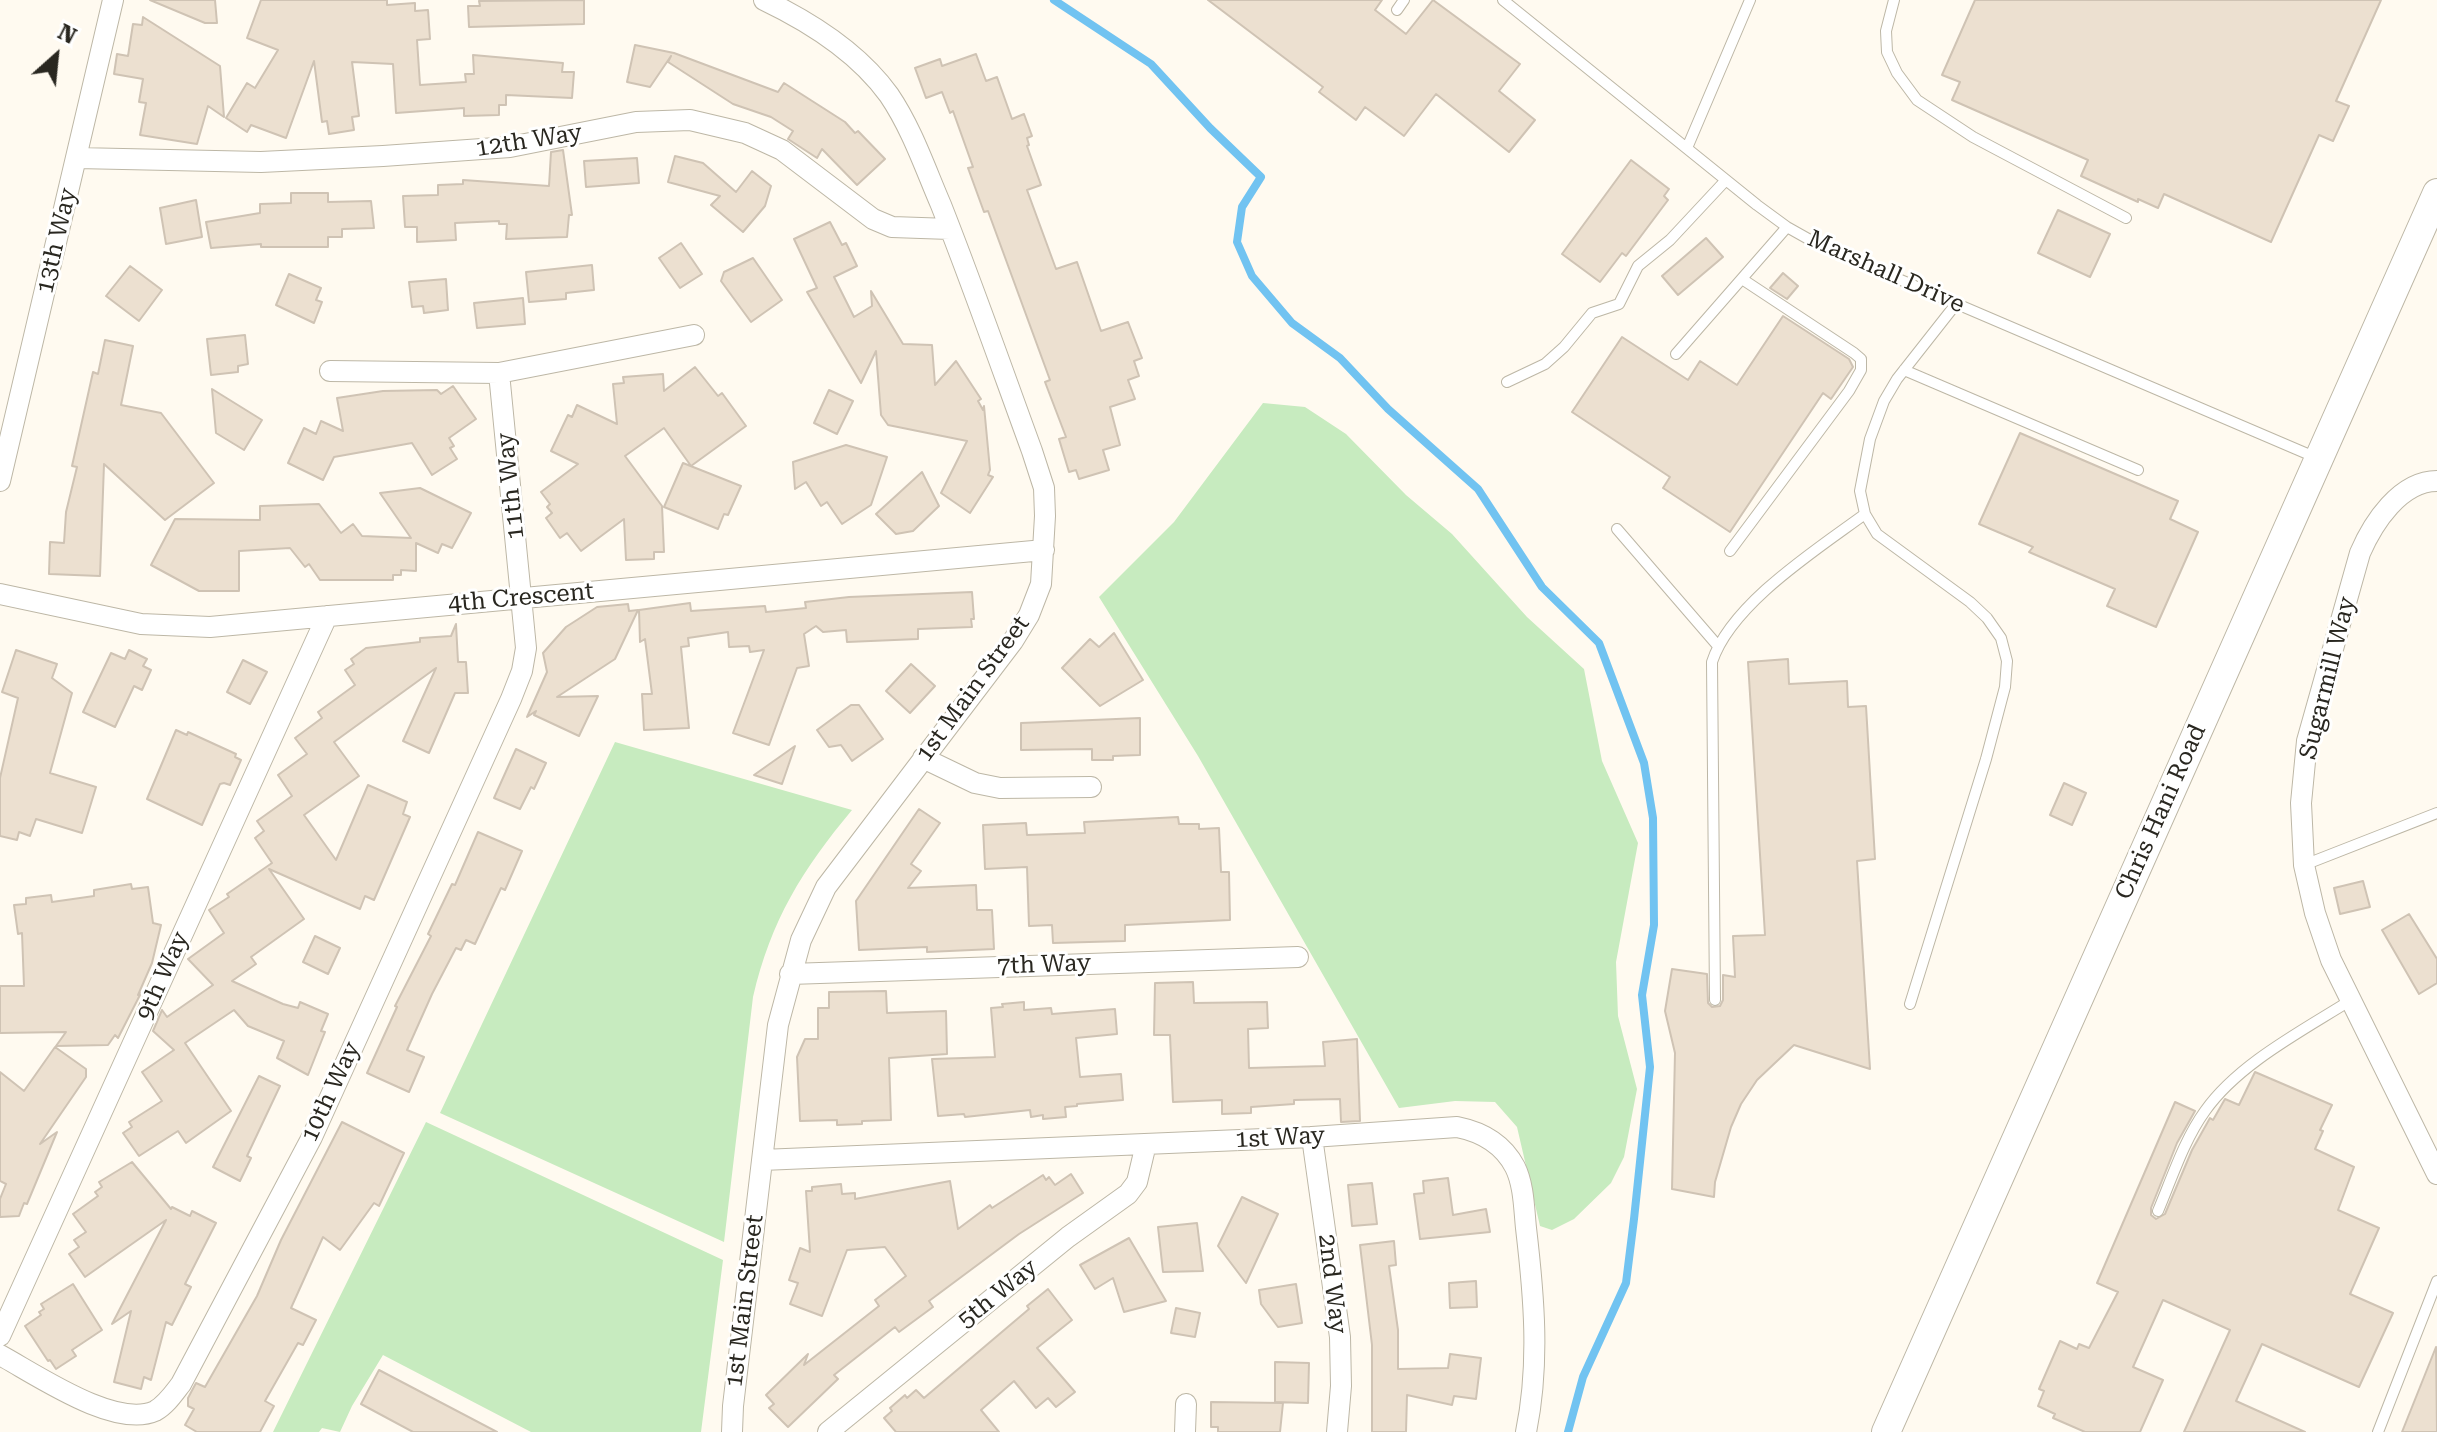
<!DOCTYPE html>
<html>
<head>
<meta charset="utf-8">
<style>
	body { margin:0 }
	#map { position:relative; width:2437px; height:1432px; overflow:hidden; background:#fffaf0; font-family:"Roboto Serif",serif }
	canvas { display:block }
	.north { position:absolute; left:16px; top:16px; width:80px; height:80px; -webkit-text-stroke:6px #fff; paint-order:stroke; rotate:27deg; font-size:22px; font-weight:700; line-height:32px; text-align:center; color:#292720 }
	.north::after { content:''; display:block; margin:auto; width:28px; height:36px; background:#292720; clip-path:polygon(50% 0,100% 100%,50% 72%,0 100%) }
</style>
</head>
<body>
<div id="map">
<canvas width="2437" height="1432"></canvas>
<div class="north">N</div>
</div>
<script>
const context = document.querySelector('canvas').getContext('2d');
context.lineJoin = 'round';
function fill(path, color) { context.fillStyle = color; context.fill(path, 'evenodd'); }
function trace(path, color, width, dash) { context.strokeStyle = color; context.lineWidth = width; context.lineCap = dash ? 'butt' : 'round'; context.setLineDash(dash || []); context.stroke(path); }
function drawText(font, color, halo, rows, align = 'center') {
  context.font = font + ' "Roboto Serif",serif'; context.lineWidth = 6; context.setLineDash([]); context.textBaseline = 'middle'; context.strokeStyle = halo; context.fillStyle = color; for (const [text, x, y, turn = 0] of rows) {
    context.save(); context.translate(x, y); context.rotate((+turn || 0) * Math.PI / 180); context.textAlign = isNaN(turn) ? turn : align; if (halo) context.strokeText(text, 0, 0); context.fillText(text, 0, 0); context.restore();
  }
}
fill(new Path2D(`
	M1263,403L1305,407L1346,434L1406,495L1452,534L1527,617L1584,669L1602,761L1638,843L1616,962L1618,1016L1637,1089L1624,1157L1611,1183L1574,1219L1552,1230L1540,1226L1517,1127L1495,1102L1455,1101L1399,1108L1198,756L1099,597L1174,522Z
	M615,742L852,810C802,870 771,920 753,997L724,1242L440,1113Z
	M426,1122L723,1260L701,1432H531L383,1355L352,1406L340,1432L322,1428L319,1432H273Z`), '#c7ebbf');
trace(new Path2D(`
	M1054,0L1151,64L1210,128L1261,177L1242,207L1237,242L1252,276L1292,323L1340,358L1388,409L1478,489L1542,587L1599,643L1644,763L1653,818L1654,925L1642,995L1650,1067L1634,1219L1626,1283L1583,1377L1568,1432`), '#71c3f1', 8);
const building = new Path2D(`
	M150,0H215L217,23H205Z
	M261,0H387V5L415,3V11L428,10L430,39L417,40L420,85L466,82L465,74H474L473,55L563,63L562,72H574L572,98L506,95V105H499V115L464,116V108L396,113L393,64L352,62L359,116L352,117L354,130L329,134L327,121L322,122L314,61L286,138L251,125L247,132L226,118L247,83L255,88L278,50L247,38Z
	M584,0V24L469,27L468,6H480L479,1Z
	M1208,0H1382L1375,10L1406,34L1433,0L1520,64L1499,91L1535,120L1509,152L1436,94L1404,136L1365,107L1356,120L1319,92L1323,87Z
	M1975,0H2381L2336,101L2349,106L2333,141L2319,135L2271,242L2164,194L2158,208L2138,199V202L2081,176L2088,160L1952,100L1960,82L1942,75Z
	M143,17L220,66L224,117L208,106L197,144L140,135L146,103L139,102L143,79L114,74L117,54L128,56L133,24L142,25Z
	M635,45L674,53L778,92L784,83L845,122L855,133L858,131L885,159L857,185L822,149L817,158L788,139L793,131L771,117L733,104L668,62L671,56L650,87L627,82Z
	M976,54L986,81L997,77L1012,119L1024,114L1032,136L1027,138L1029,145L1027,146L1041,185L1027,190L1056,269L1077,262L1101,331L1128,322L1142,358L1134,361L1139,376L1128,380L1135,399L1110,407L1120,445L1103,450L1109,470L1079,479L1076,470L1069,472L1059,439L1066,437L1045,382L1050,380L988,211L984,212L968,168L973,167L953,111L950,113L942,92L926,98L915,68L940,59L942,66Z
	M563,150L572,215H569L567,237L506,239L507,224H499V221L455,223L456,240L417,242V227H405L403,196L438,195V185L463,184V180L549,186L551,152Z
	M675,156L703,163L736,192L752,171L771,186L765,206L743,232L711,205L720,196L668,182Z
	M637,158L639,183L586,187L584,161Z
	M1631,160L1669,189L1664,196L1668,200L1626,256L1622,253L1600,282L1562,254Z
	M291,193H328V202L371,201L374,228L342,229V237H328V247H261V244L211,248L206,222L260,213V204L291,203Z
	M196,200L202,237L166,244L160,208Z
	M2058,210L2110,234L2090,277L2038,253Z
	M830,222L842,245L846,243L857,266L834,277L854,317L872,306L871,291L903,344L932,345L935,385L956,361L981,399L978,401L983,410L984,406L990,470L988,475L993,477L970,513L941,493L967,441L888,425L881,415L876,351L861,383L807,292L817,288L794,239Z
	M1706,238L1723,257L1678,295L1662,276Z
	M681,243L702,274L680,288L659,258Z
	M753,258L782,300L751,322L721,281L724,272Z
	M592,265L594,290L566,293V299L529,302L526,272Z
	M130,266L162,290L139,321L106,296Z
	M1783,273L1798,286L1787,299L1770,288Z
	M289,274L321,288L316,300L322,302L314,323L276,305Z
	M446,279L448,310L424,313L423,306L412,307L409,282Z
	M523,298L525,324L477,328L474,303Z
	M1783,316L1849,359L1853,367L1831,399L1823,393L1730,532L1663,488L1670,477L1572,412L1622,337L1688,380L1700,361L1737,385Z
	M245,335L248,364L238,366V372L211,375L207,339Z
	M105,340L133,346L121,405L161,413L214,483L165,520L104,464L100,576L49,574L50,542L64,543L66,512L77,467L72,466L93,372L98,374Z
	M695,367L718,396L722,393L746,426L691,466L664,428L625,456L662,506L664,552H654V559L626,560L624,519L581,551L567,533L560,538L546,518L552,513L547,507L550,504L541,492L578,464L551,451L568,415L572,417L577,405L617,424L613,384L624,383L623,377L663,374L664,391Z
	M453,386L476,419L449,438L454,446L450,448L457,459L432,475L412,443L334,457L323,480L288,463L304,428L316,434L321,421L343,431L337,398L383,391L437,390L441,394Z
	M212,389L262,420L244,450L216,433Z
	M829,390L853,401L837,434L814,423Z
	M2020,433L2178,501L2170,519L2198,532L2156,627L2107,606L2115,589L2029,552L2033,547L1979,524Z
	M846,445L887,457L871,505L842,524L827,502L821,506L806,482L795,489L793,462Z
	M683,463L741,486L728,515L724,514L718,529L664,507Z
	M922,472L939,506L913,531L896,534L876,514Z
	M420,488L471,513L452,548L442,544L438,553L416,543V571L401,570V575H393V580H320L309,564L305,567L290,548L239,551V591H199L151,565L175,519L260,520V506L319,504L341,533L353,524L362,536L411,538L380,493Z
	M972,592L974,619H971L972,627L918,629V639L847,642L846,630L823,632L816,626L804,634L809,666L797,668L769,745L733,733L764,650L750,652L749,646L729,647L728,632L688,638L689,646L681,647L689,728L644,730L642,694H652L645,639L640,642L639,610L690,603L691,611L765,606L766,612L806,608L805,602L849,597Z
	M628,604L629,611L638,610L615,659L557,697L598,696L579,736L534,715L536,711L527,717L547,672L543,653L566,627L597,607Z
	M456,624L458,662H466L468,693H455L429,753L403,741L436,668L334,742L359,776L304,815L336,860L368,785L407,802L403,814L410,817L374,900L365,896L360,909L269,869L304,919L251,957L256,964L232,981L283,1004L298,1008L300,1002L328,1014L321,1031L325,1032L308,1075L277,1058L284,1041L248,1026L234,1010L185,1043L231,1111L186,1143L178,1131L139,1156L123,1133L132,1127L129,1122L162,1101L142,1072L174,1050L153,1031L162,1010L167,1017L213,985L188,959L224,933L209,910L229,897L227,894L272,863L255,838L264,831L257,821L292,796L278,775L307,754L295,738L322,718L318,712L355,685L345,670L354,664L351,659L366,648L420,642V638L451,636Z
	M1114,633L1143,680L1100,706L1062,668L1090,639L1099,647Z
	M16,650L57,664L52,678L72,693L50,773L96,787L82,833L36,819L30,836L19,832L17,840L0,836V778L18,698L2,692Z
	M129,650L147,659L143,666L151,670L142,690L134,686L115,727L83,712L111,653L125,659Z
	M1788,659L1789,684L1847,681L1848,707L1866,706L1875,859L1857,861L1870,1069L1794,1045L1757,1080L1741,1104L1731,1127L1715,1182L1714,1197L1672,1189L1675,1053L1665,1011L1672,969L1707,974L1708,1003L1712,1007L1720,1006L1723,1000V975L1735,977L1733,936L1765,935L1748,662Z
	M243,660L267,672L250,704L227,692Z
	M911,664L935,686L910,713L886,691Z
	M851,705H859L883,739L852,761L841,745L829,747L817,730Z
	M1140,718V755L1113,756V760H1092V749L1021,750V723Z
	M176,730L187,735L188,732L236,754L235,757L241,760L230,785L224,783L220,784L202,825L147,799Z
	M795,746L782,784L754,775Z
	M516,749L546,763L534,789L531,787L520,809L494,798Z
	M2064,783L2086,793L2072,825L2050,815Z
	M919,809L940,823L911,864L921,871L908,888L976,885L977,910H992L994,949L927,952V947L859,950L856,901Z
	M1178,817L1179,824H1199V829L1219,828L1221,872H1229L1230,920L1125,925V941L1053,943L1052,925L1029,926L1027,867L985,869L983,825L1026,823L1027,835L1085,833L1084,822Z
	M478,832L522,851L505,890L501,888L475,944L466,940L461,950L456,948L432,994L407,1050L424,1057L409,1092L367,1073L397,1007L395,1006L431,936L428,934L452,884L455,885Z
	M2363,881L2370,907L2340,914L2334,888Z
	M131,884L132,889L148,887L153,923L161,925L152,963L138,995L141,993L118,1038L115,1035L108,1045L56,1046L66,1032L0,1033V986H24L22,933L18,934L14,905L26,904V898L51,895L52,902L94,896V890Z
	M2409,914L2437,959V983L2419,994L2382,930Z
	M315,936L340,948L328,974L303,962Z
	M1193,982L1194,1003L1267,1002L1268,1028L1248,1029L1249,1068L1325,1066L1323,1042L1357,1039L1360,1121L1341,1122L1340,1099L1294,1100V1104L1251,1107V1113L1222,1114V1100L1173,1102L1170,1035H1154L1155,983Z
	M886,991L887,1013L946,1011L947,1054L889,1058L891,1120L862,1121V1124L837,1125V1120L800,1121L797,1057L805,1039H818V1008H829V992Z
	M1024,1002V1010L1051,1008L1052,1014L1115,1009L1117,1034L1076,1038L1080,1077L1121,1074L1123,1100L1077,1104V1106L1065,1107L1066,1117L1043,1119V1115L1031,1117L1030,1110L965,1117L964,1114L938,1116L932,1059L995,1057L991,1008L1003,1007L1002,1004Z
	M55,1047L86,1069V1077L40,1144L57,1132L27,1204L24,1203L19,1216L0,1217V1199L6,1184L0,1181V1072L24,1091Z
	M2255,1072L2332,1105L2320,1130L2323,1131L2315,1149L2354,1167L2338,1210L2379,1228L2350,1294L2393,1313L2359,1387L2262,1344L2236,1401L2305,1432H2184L2230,1330L2163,1300L2133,1367L2163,1380L2140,1432H2085L2053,1418L2055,1414L2038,1406L2044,1391L2039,1389L2060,1341L2077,1349L2079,1344L2089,1348L2118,1292L2097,1283L2175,1102L2195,1111L2177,1143L2151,1208V1215L2156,1219L2165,1214L2192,1150L2210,1118L2213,1120L2225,1099L2239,1105Z
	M259,1076L280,1086L247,1156L251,1158L240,1181L213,1167Z
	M342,1122L404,1153L379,1206L374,1203L340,1250L323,1237L291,1308L316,1320L303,1345L298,1343L265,1401L274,1406L260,1432H197L185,1425L194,1409L188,1406V1398L196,1383L205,1387L257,1296L281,1240Z
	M132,1162L171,1209L172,1207L190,1216L192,1211L216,1223L185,1284L191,1287L172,1325L166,1322L151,1380L144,1377L141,1389L114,1382L131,1311L112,1324L166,1220L85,1277L69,1254L79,1247L74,1240L86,1232L73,1214L98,1196L95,1192L102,1187L99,1182Z
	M1071,1174L1083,1193L1019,1234L929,1301L933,1307L899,1332L895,1327L834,1375L838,1379L788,1427L769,1408L774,1404L766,1395L808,1354L804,1365L879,1306L875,1300L906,1276L885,1247L847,1250L822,1316L790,1304L798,1283L789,1280L800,1248L810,1252L806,1191H812V1187L841,1184L842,1194L855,1193V1199L950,1181L958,1229L990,1205L992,1208L1043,1175L1046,1180L1049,1177L1055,1185Z
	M1448,1178L1453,1215L1486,1209L1490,1232L1420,1239L1414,1194L1424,1193L1423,1181Z
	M1372,1183L1377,1224L1352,1226L1348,1185Z
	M1242,1197L1278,1214L1246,1283L1218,1246Z
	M1197,1223L1203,1271L1163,1272L1158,1227Z
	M1129,1238L1166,1301L1124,1312L1113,1278L1095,1289L1080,1265Z
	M1394,1241L1396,1265L1389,1266L1398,1330V1369L1448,1368L1450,1354L1481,1358L1476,1399L1454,1396L1452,1405L1407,1395L1406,1432H1372V1345L1360,1245Z
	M1476,1281L1477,1307L1450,1308L1449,1283Z
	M73,1284L102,1330L72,1350L76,1356L56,1369L50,1360L48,1361L25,1326L41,1315L39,1312L44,1309L41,1304Z
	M1296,1284L1302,1323L1278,1327L1261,1304L1259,1290Z
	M1048,1289L1072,1320L1037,1348L1075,1392L1056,1407L1048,1398L1036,1408L1014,1381L981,1410L999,1432H896L884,1418L892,1411L890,1408L905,1395L907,1398L916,1390L924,1398L1029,1309L1027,1306Z
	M1176,1308L1200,1313L1195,1337L1171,1333Z
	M2436,1347L2437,1432H2402Z
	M1275,1362L1309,1363L1308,1403L1275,1402Z
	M379,1370L497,1432H413L361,1404Z
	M1211,1402L1283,1403L1280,1432H1218V1427H1211Z`);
fill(building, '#ece0d0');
trace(building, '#cfc3b4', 2);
const lane = new Path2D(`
	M1503,0L1757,205L1787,227L1819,245L2317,458
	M1894,0L1886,31L1887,52L1897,73L1917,100L1973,137L2126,218
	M1397,10L1404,0
	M1687,148L1750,0
	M1676,354L1787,227
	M1904,370L2138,470
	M1507,382L1545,364L1564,347L1592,313L1619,304L1638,266L1670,240L1726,180
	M1617,529L1718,646
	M1730,551L1849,391L1861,370V359L1854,353L1742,279
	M2304,865L2437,813
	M1715,1000L1712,662C1731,604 1816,550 1865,514
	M1910,1004L1986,759L2005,687L2007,661L2001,638L1987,618L1970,602L1877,534L1865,514L1860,491L1870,439L1884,401L1897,379L1956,304
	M2158,1211C2172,1178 2184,1140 2205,1111C2238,1064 2302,1031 2351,1000
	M2378,1432L2437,1281`);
const street = new Path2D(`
	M77,158L261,162L383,156L510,147L636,122L690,120L745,133L782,150L873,219L892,227L950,229
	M330,371L499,373L694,335
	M0,481L113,0
	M2437,481C2400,481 2373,523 2360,553L2307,741L2301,803L2304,865L2315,913L2331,960L2437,1174
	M0,594L141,624L210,627L1044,550
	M923,758L975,783L1000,788L1091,787
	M790,974L1298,957
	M1312,1137L1340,1337L1341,1386L1337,1432
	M762,1160L1312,1137L1457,1127C1482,1132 1503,1144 1515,1167C1524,1185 1524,1209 1526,1228C1534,1296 1540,1364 1526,1432
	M0,1336L327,616
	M0,1355C37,1375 115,1429 155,1411C166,1405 174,1393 181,1384L312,1137L511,699L522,671L526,648L499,373
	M732,1432L733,1406L778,1025L801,940L826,887L1013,641L1029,615L1041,584L1045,516L1044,488L1032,451C1002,369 973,286 941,205C925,168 912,129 889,95C858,52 810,22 764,0
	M828,1432L1068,1237L1128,1194L1137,1182L1146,1144
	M1185,1432L1186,1404`);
const secondary = new Path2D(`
	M1886,1432L2437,193`);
trace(lane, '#bdb7a6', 12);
trace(street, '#bdb7a6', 22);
trace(secondary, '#bdb7a6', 30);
trace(lane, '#fff', 10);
trace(street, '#fff', 20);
trace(secondary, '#fff', 28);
drawText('24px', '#292720', '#fff', [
	["12th Way",529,141,-9],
	["13th Way",57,241,-77],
	["Marshall Drive",1886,272,24],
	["11th Way",511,486,-96],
	["4th Crescent",521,598,-5],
	["Sugarmill Way",2328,678,-76],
	["1st Main Street",973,689,-54],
	["Chris Hani Road",2161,812,-66],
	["7th Way",1044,965,-2],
	["9th Way",163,976,-66],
	["10th Way",331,1092,-65],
	["1st Way",1280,1138,-3],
	["2nd Way",1332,1284,83],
	["5th Way",998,1294,-39],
	["1st Main Street",745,1301,-83]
]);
</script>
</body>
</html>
